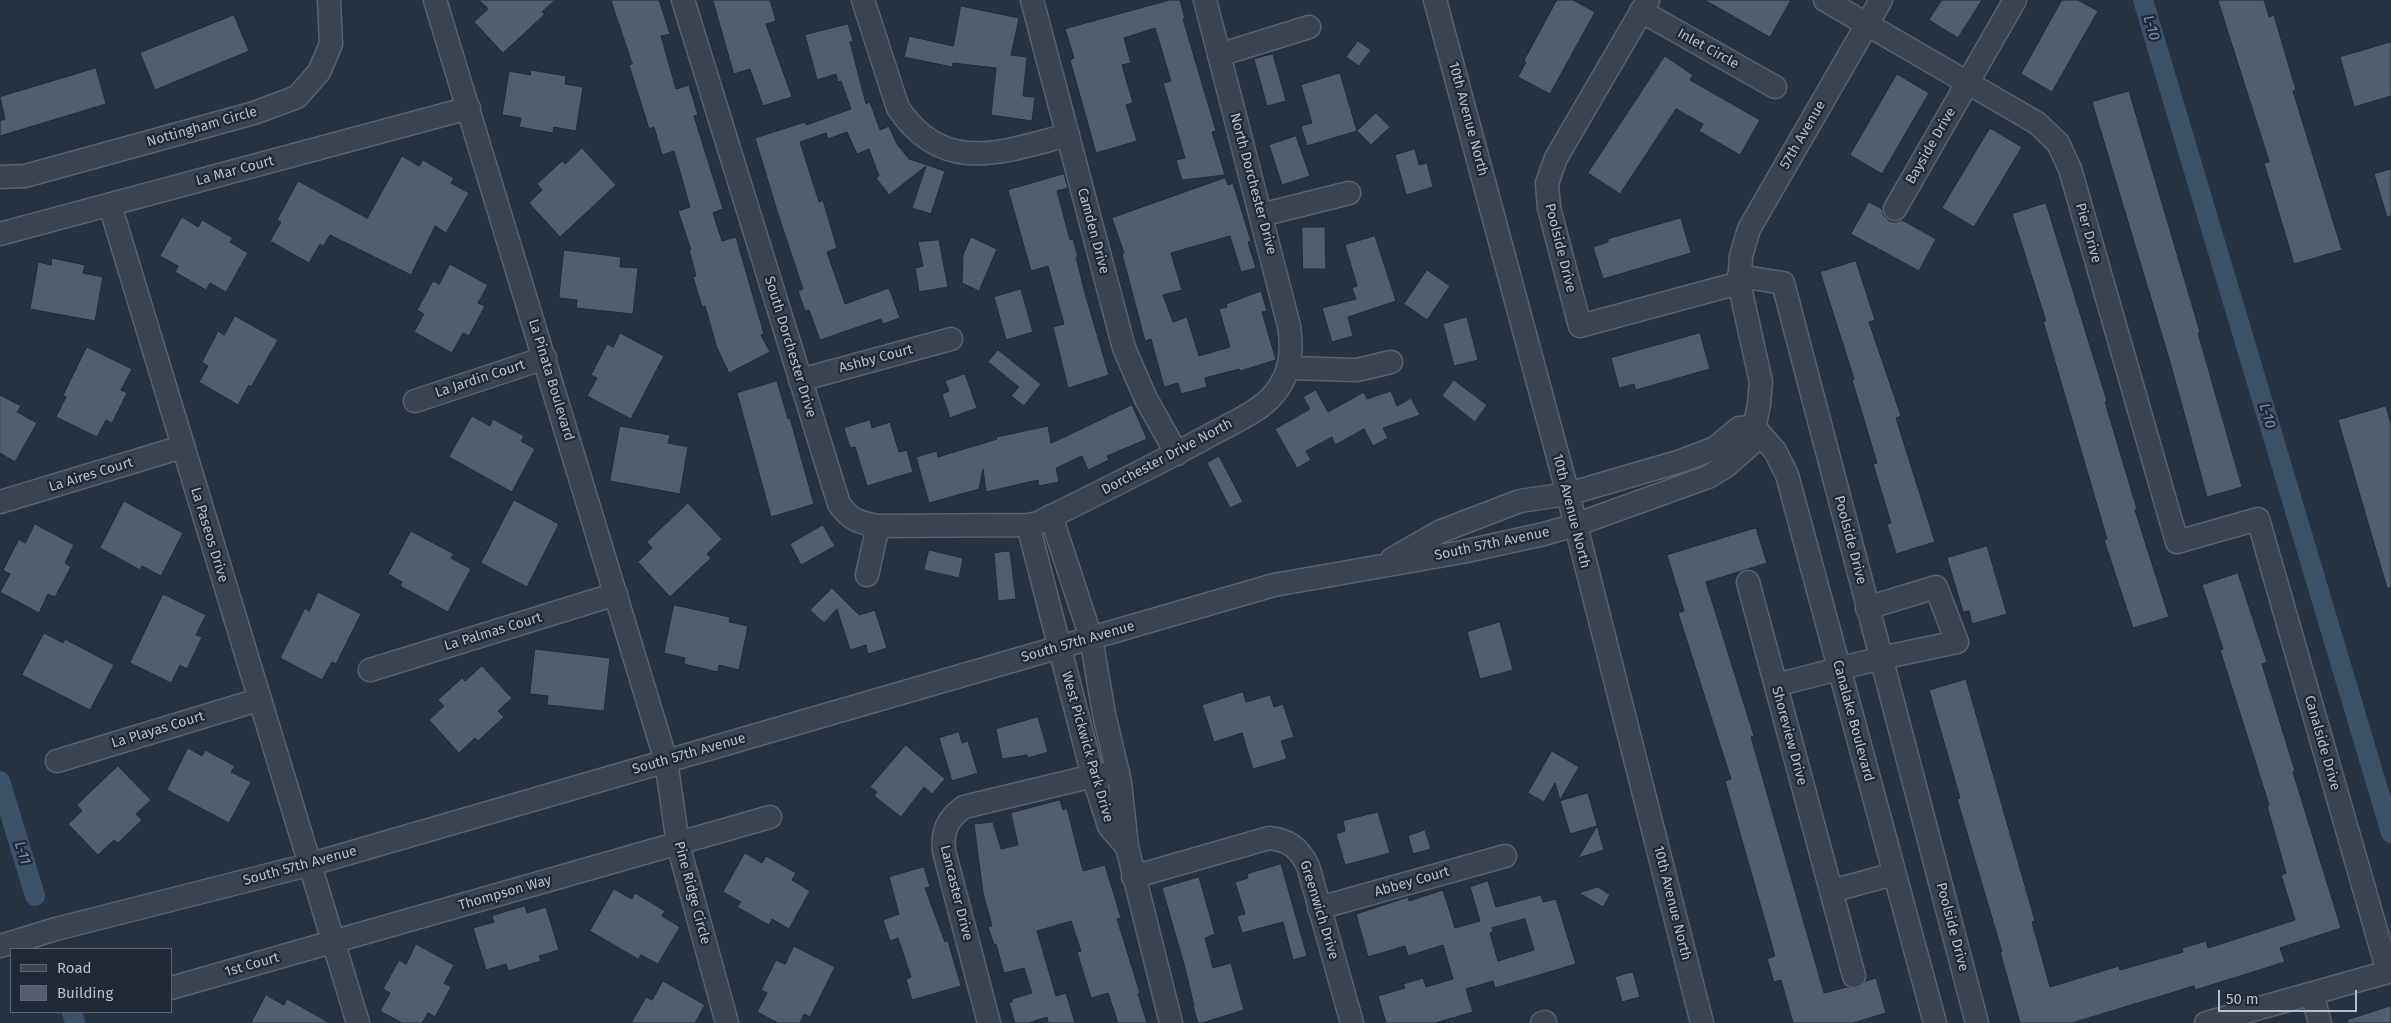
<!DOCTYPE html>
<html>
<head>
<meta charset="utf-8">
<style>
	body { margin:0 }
	#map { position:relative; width:2391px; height:1023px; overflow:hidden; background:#273240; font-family:"Fira Sans",sans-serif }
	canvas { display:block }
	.legend { position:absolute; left:10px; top:948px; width:162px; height:65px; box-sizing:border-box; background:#202935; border:1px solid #5d6571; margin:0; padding:6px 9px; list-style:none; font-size:15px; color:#b8bfca }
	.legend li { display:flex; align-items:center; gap:10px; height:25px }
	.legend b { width:25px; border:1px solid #5d6571 }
	.scale { position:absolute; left:2218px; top:990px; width:139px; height:22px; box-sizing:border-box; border:2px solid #b8bfca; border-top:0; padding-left:6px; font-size:15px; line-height:18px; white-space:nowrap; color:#b8bfca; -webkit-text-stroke:4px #202935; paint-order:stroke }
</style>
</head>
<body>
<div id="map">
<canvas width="2391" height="1023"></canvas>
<ul class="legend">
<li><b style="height:6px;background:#3b4450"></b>Road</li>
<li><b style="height:14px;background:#525d6d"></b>Building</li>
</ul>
<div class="scale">50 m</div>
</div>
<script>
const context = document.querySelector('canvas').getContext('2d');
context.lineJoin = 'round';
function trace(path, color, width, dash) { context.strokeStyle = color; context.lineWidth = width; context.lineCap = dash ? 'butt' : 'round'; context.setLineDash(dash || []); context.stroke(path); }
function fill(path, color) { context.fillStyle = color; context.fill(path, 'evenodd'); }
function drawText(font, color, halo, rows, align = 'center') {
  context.font = font + ' "Fira Sans",sans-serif'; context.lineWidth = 4.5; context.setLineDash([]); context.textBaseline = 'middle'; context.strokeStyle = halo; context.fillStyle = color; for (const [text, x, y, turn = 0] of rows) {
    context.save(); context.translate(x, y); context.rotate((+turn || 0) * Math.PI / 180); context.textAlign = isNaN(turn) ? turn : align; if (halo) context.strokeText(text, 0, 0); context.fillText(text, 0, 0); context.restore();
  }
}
trace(new Path2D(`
	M2143,0L2391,833
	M0,781L35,896
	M72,1012L75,1023`), '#3d5168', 20);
const building = new Path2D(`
	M479,0H555L542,12L545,14L503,53L474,22L488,9Z
	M611,0H659L670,34L661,36L676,89L689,85L698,115L694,116L723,209L713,213L722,241L736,237L764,334L761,335L770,352L729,373L717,348L705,306L702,307L693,277L696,276L689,250H691L678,211L690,207L674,151L662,155L654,127L649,129L629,65L632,64Z
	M713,0H770L776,21L766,24L792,97L763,106L750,69L734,74Z
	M1170,0H1180L1185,19H1183L1216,131L1212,132L1225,175L1182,180L1176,160L1185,158L1163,83L1171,81L1155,28L1124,38L1131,63L1122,65L1133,103L1126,105L1137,141L1096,153L1070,60L1074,58L1065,29Z
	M1557,0H1573L1595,12L1550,94L1518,77L1526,62L1524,61Z
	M1705,0H1791L1770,37Z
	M1942,0H1982L1958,38L1929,20Z
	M2062,0H2078L2098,11L2052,92L2021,74Z
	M2218,0H2264L2269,17L2274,15L2296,90L2293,91L2342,250L2294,264L2264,163L2269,162Z
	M961,6L1019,18L1011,55L1027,57L1023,96L1035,97L1032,121L991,115L996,68L953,63L952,67L904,57L909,36L953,46Z
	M234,15L249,51L155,90L140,53Z
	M848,24L853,41L850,42L866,104L870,102L880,130L889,126L897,144L909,159L945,171L931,214L912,208L926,166L889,195L876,178L879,176L869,149L857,154L847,132L828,139L826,133L800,142L819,202L823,200L837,248L827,252L845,304L889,288L900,318L883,324L881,319L820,340L809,310L805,311L798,291L803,289L778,214L755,138L805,122L806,125L851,109L841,81L838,82L836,74L817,80L805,35Z
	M1358,41L1371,50L1359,66L1346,57Z
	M2391,42V96L2354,107L2340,57Z
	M1273,54L1286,101L1267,106L1254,59Z
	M1665,56L1693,75L1690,80L1760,120L1740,155L1699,131L1703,124L1676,109L1620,194L1588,173Z
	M96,68L106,104L0,136V121L5,119L0,97Z
	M531,70L566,76L565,84L583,87L576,131L554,127L553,133L519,127L521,118L502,115L509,71L530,75Z
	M1340,73L1357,131L1307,146L1301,126L1312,123L1301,85Z
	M1897,74L1929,93L1882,174L1850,155Z
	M2129,91L2200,332L2198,333L2242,487L2207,497L2170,362L2092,102Z
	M1376,113L1390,127L1371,145L1357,131Z
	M1990,128L2022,147L1974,227L1942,208Z
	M1296,136L1310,176L1282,185L1269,145Z
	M582,148L616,185L560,237L529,203L542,190L537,184L562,161L565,164Z
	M1415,149L1419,165L1427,163L1433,187L1406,195L1395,155Z
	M402,156L419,166L423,160L454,178L451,183L469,193L446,233L435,226L411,275L330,235L323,246L320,244L309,263L270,241L281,222L277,220L298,181L367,218Z
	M2391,169V216L2387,217L2374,174Z
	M1064,174L1068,188L1057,191L1070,240L1073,239L1078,257H1076L1086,297L1109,375L1068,388L1053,327L1064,324L1048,266L1031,271L1008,190Z
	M1225,178L1228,185L1233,183L1251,241L1248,242L1256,268L1241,272L1230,236L1171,253L1182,290L1163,295L1173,322L1187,317L1199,356L1230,347L1219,309L1227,307L1226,304L1261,291L1267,311L1262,312L1276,360L1240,371L1239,369L1205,378L1207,387L1181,394L1178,383L1164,387L1151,339L1145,341L1122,254L1124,253L1112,218Z
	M1869,202L1882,209L1884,216L1889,221L1896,222L1902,220L1936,239L1919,271L1851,234Z
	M2046,203L2107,401L2105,402L2137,509L2135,510L2169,617L2133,628L2104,540L2107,539L2043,321H2046L2012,214Z
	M182,217L198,227L202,220L233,238L230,242L248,253L226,292L210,283L206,290L175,272L178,266L160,256Z
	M1681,218L1691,253L1603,279L1593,247L1608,242V239Z
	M1302,227H1325L1326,269H1303Z
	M1375,236L1396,301L1348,317L1353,336L1332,342L1322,308L1356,299L1352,288L1357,286L1345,245Z
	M971,237L997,249L979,291L962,283L963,255Z
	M939,240L948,287L919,292L915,268L923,266L918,242Z
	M564,250L621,257L620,267L638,268L633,314L576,308L577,300L559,298Z
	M52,258L85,265L83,273L103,277L95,321L30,309L38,262L51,265Z
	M1856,261L1875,320L1869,322L1901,416L1896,418L1935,542L1896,554L1887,524L1891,523L1873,464L1877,463L1852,380L1854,379L1820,272Z
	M450,264L488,285L478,303L485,306L469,336L463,333L452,353L414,332L424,314L417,310L433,281L439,284Z
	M1427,270L1450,286L1427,320L1404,304Z
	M1021,289L1033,332L1006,340L994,297Z
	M235,316L278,340L251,387L249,385L238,405L199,382L208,366L202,362L218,331L224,335Z
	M1467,317L1478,360L1454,366L1443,324Z
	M620,333L664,356L631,419L587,396L597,378L591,375L607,344L613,347Z
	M1700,333L1710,369L1636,390L1634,384L1619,388L1611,358Z
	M87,347L132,369L121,390L127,393L112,423L106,420L97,437L56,417L66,397L63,396Z
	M998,350L1041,384L1024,406L1011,396L1019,387L988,362Z
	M965,374L977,408L950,418L942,394L949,391L945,381Z
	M1454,380L1487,405L1475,422L1442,396Z
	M777,381L788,419L790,418L814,504L771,517L737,393Z
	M1316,390L1328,412L1364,392L1367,399L1391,391L1397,406L1411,398L1420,415L1383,428L1388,438L1373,446L1364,429L1335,445L1332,437L1306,451L1311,460L1297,468L1275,429L1310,409L1303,397Z
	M0,395L21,406L17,412L37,423L15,462L0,453Z
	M1132,405L1147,439L1107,456L1109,460L1088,470L1082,456L1056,468L1059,482L1039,486L1038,480L986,492L983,469L979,489L929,503L916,457L937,451L938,457L997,439L996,437L1048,426L1051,443Z
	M2386,406L2391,424V588H2387L2338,420Z
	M472,416L490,426L493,419L524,436L521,441L535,449L512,492L449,457Z
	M870,420L872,428L890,422L899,452L907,450L913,472L867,486L855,447L850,448L844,428Z
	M620,426L670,435L668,443L688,447L680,494L610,481Z
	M1219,456L1243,502L1230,508L1207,463Z
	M514,500L559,524L527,587L481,563Z
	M124,501L183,533L161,576L142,566L140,570L100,548Z
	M688,503L722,539L707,554L711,558L670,597L638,562L652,548L647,542Z
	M35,524L74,545L65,563L71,567L55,597L48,594L39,613L0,592L10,574L3,570L19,539L25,543Z
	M823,525L835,546L801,565L790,544Z
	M1756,528L1767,563L1706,582L1754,736L1751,737L1824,993L1847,987L1858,988L1866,981L1876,978L1886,1013L1853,1023H1793L1781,980L1774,982L1767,959L1775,956L1725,781L1731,779L1678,613L1684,611L1667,555Z
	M411,531L454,554L451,558L471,569L448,612L400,586L402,582L388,574Z
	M1987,546L2007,614L1972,624L1969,611L1963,612L1947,558Z
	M929,550L963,558L959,578L924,570Z
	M1010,551L1016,599L998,601L994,553Z
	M2238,573L2267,662L2262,664L2295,771L2293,772L2341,928L2280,948L2285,962L2195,990L2194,986L2072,1023H2020L2000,952H2002L1957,799L1960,798L1929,690L1966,679L2035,921L2032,922L2050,987L2119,966L2120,970L2183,952L2182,948L2206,941L2208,948L2295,920L2281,875L2286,873L2267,806L2269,805L2220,650L2223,649L2202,585Z
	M829,585L859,615L875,610L887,648L868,654L866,645L850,650L837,609L824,623L810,610L831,589Z
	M318,592L361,614L336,664L332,662L322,680L280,658L305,608L309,611Z
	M163,594L206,615L196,635L202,637L187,669L180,665L171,683L130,663Z
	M674,605L730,617L729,622L748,626L739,670L719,665L718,672L684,664L685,658L664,653Z
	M1500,622L1513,670L1480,679L1467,632Z
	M44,633L63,643L65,639L114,665L90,710L22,675Z
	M535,649L610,658L604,711L547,705L548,696L530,694Z
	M482,666L512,698L498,711L504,717L478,741L475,738L459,753L429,720L444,706L438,700L462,678L465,681Z
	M1243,692L1246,702L1270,695L1274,707L1283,704L1294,737L1281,741L1287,759L1253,769L1242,733L1214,742L1202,705Z
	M1038,717L1048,752L1028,758L1027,755L1002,759L996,729Z
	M959,732L962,743L968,741L978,773L952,781L939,738Z
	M906,745L945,779L932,794L924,787L901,817L874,796L877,792L870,787Z
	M188,748L202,756L205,750L235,766L231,772L251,782L229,823L167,790Z
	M1552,751L1579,767L1560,800L1555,783L1544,802L1528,793Z
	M118,766L151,800L136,814L142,820L118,843L114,840L98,855L68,824L82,811L77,805Z
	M1588,793L1604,850L1578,858L1597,826L1570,834L1560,801Z
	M1060,800L1063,810L1067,808L1083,871L1105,865L1121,918L1117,919L1140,993L1138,994L1147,1023H1118L1108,993L1091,998L1077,952L1081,951L1071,921L1037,931L1056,996L1066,993L1075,1023H1048L1047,1017L1028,1023H1015L1009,1003L1012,1002V999L1032,993L1024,968L1004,973L996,944L994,945L988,927L992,926L983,893L974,824L993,822L1001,849L1018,845L1011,813Z
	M1378,812L1390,853L1345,865L1336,834L1345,831L1343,821Z
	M1425,830L1431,849L1413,854L1408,836Z
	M745,853L762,863L766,856L796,873L792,880L810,891L789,929L772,919L769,925L737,907L741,902L723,892Z
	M1281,864L1307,956L1293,960L1283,922L1242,933L1237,916L1245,914L1235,882L1248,878L1247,874Z
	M924,867L930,887L925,888L945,942L948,941L961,986L912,1000L906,979L911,977L898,938L890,941L883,920L899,914L889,877Z
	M1199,877L1215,934L1205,938L1213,968L1231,963L1244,1010L1202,1023H1198L1193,1006H1194L1185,968L1162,888Z
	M1488,881L1496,907L1541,895L1543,902L1556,899L1576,964L1495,988L1493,981L1466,989L1473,1012L1435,1023H1386L1378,996L1405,988L1403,984L1423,978L1426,987L1453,979L1443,945L1408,956L1405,946L1368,957L1356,914L1408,897L1409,901L1443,890L1455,928L1480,921L1470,887ZM1525,919L1534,950L1498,961L1490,933L1493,932L1492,928Z
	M1598,887L1610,895L1603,907L1579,893Z
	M614,889L632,899L635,893L665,911L662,916L680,927L658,964L641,955L638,959L590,931Z
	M525,906L527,913L546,907L559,950L539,956L541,961L508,971L506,964L486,970L473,928L494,922L492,916Z
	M416,944L454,965L444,983L451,987L435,1017L428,1013L422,1023H402L380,1011L390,993L383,989L399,960L406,964Z
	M794,946L835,967L810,1017L804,1014L800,1023H778L757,1012L767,993L761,990L776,960L785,964Z
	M1633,972L1640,997L1622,1002L1615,977Z
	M663,981L705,1005L695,1023H631L646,997L652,1000Z
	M266,995L284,1005L287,999L330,1023H251Z
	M2391,1006V1023H2348L2347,1020Z`);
fill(building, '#525d6d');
trace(building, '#222b37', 1);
const minor = new Path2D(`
	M435,0L666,761L678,844L727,1023
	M683,0L839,504C850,520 860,523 878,526L1028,525L1038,523C1097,494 1156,465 1214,433C1234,422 1259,412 1274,394C1291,374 1293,351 1289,326L1205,0
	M863,0L898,108C944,176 1002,152 1068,135
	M1032,0L1124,348L1146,399L1177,454
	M1435,0L1568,494L1702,1023
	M1648,0L1556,158L1547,183L1549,208L1580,326L1739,283
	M1825,0L2037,123L2058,143L2070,169L2177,542L2258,519L2388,972L2206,1023
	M1641,11L1775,87
	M1219,55L1309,27
	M0,177L25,176L254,113L297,97L319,72L331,44L329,0
	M110,205L358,1023
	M1895,209L2015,0
	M1261,215L1349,193
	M0,234L469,108
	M1739,276L1783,283L1977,1023
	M1289,368L1357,370L1391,362
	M800,380L951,339
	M415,401L545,358
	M1754,427L1775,451L1787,475L1935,1023
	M0,502L182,447
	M1051,516L1091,638L1104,714L1120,782L1127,847L1171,1023
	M1028,525L1093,776L1109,826L1127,847
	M1392,559L1439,532L1520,501L1568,494L1681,461L1715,448L1739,428L1754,427
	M867,575L878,526
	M1748,582L1854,976
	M370,670L616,594
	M1776,685L1881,658L1957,642L1936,587L1867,608
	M57,761L258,700
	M1133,877L1269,838C1289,840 1299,848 1308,866L1352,1023
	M1831,891L1894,874
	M1319,908L1505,856
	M0,946L56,929L308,865L1274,585L1462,552L1544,534L1575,525L1708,477L1726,466L1751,444L1759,404L1761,382L1739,283L1741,256L1749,229L1881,0
	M171,988L770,817
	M2312,994L2320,1023
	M989,1023L944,851C942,831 947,819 964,807L1093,776L1118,772
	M1542,1023L1545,1022`);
trace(minor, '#59626d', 25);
trace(minor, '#3b4450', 22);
drawText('14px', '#b8bfca', '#202935', [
	["Inlet Circle",1708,49,29],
	["10th Avenue North",1468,119,75],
	["Nottingham Circle",202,127,-16],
	["57th Avenue",1803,135,-60],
	["Bayside Drive",1931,146,-60],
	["La Mar Court",235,171,-15],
	["North Dorchester Drive",1253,184,75],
	["Camden Drive",1093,231,75],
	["Pier Drive",2088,233,74],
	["Poolside Drive",1560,248,76],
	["South Dorchester Drive",790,347,73],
	["Ashby Court",876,359,-15],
	["La Jardin Court",480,379,-18],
	["La Pinata Boulevard",551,380,73],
	["Dorchester Drive North",1167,457,-28],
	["La Aires Court",91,475,-17],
	["10th Avenue North",1571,511,76],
	["La Paseos Drive",209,535,73],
	["Poolside Drive",1850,540,75],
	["South 57th Avenue",1492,544,-12],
	["La Palmas Court",493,632,-17],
	["South 57th Avenue",1078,642,-16],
	["Canalake Boulevard",1853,721,75],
	["La Playas Court",158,730,-17],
	["Shoreview Drive",1789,736,75],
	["Canalside Drive",2322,743,74],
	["West Pickwick Park Drive",1087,747,74],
	["South 57th Avenue",689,754,-16],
	["South 57th Avenue",300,866,-15],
	["Abbey Court",1412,882,-16],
	["Thompson Way",505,893,-16],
	["Pine Ridge Circle",692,893,75],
	["Lancaster Drive",956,893,76],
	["10th Avenue North",1672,903,76],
	["Greenwich Drive",1319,910,73],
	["Poolside Drive",1952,927,75],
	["1st Court",252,965,-16]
]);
drawText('italic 15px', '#7991ab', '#202935', [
	["L-10",2151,28,73],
	["L-10",2267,416,73],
	["L-11",22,853,73]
]);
</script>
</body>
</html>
